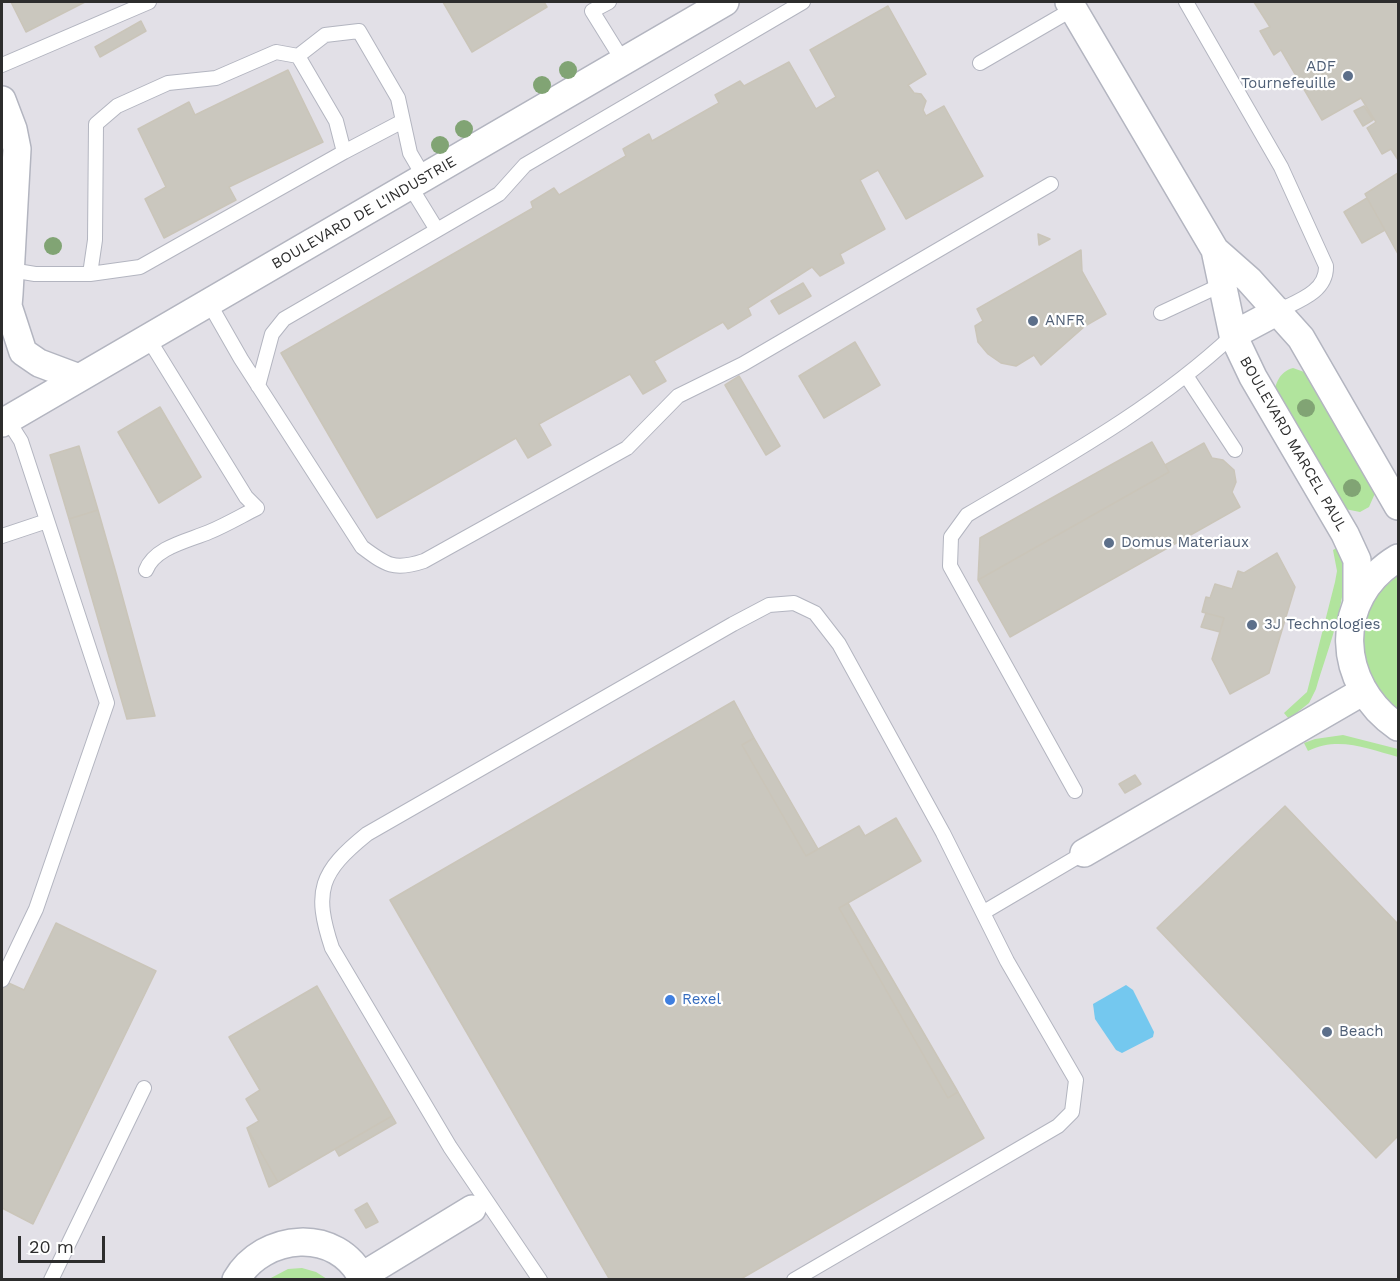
<!DOCTYPE html>
<html>
<head>
<meta charset="utf-8">
<style>
	body { margin:0 }
	#map { position:relative; width:1400px; height:1281px; overflow:hidden; background:#eee9e0; font-family:"Work Sans",sans-serif }
	canvas { display:block }
	.frame { position:absolute; inset:0; border:3px solid #2d2d2d; pointer-events:none }
	.scale { position:absolute; left:18px; top:1236px; width:87px; height:27px; box-sizing:border-box; border:3px solid #2d2d2d; border-top:0; padding-left:8px; font-size:18px; line-height:21px; white-space:nowrap; color:#2d2d2d; -webkit-text-stroke:4px #fff; paint-order:stroke }
</style>
</head>
<body>
<div id="map">
<canvas width="1400" height="1281"></canvas>
<div class="frame"></div>
<div class="scale">20 m</div>
</div>
<script>
const context = document.querySelector('canvas').getContext('2d');
context.lineJoin = 'round';
function fill(path, color) { context.fillStyle = color; context.fill(path, 'evenodd'); }
function trace(path, color, width, dash) { context.strokeStyle = color; context.lineWidth = width; context.lineCap = dash ? 'butt' : 'round'; context.setLineDash(dash || []); context.stroke(path); }
function drawText(font, color, halo, rows, align = 'center') {
  context.font = font + ' "Work Sans",sans-serif'; context.lineWidth = 4.5; context.setLineDash([]); context.textBaseline = 'middle'; context.strokeStyle = halo; context.fillStyle = color; for (const [text, x, y, turn = 0] of rows) {
    context.save(); context.translate(x, y); context.rotate((+turn || 0) * Math.PI / 180); context.textAlign = isNaN(turn) ? turn : align; if (halo) context.strokeText(text, 0, 0); context.fillText(text, 0, 0); context.restore();
  }
}
fill(new Path2D(`
	M2,2H1398V1279H2Z`), '#e2e0e7');
fill(new Path2D(`
	M1293,368L1307,373L1376,491L1369,507L1360,512L1340,508L1273,396C1276,383 1279,372 1293,368Z
	M1340,546C1355,585 1327,650 1316,689L1309,703L1289,719L1284,713L1307,692L1335,582L1337,571L1333,550Z
	M1398,575V717L1370,685L1360,642L1362,620L1372,599Z
	M1343,735L1398,749V757C1368,749 1339,736 1308,751L1304,743L1315,739Z
	M302,1268L316,1272L327,1279H269L288,1269Z`), '#b1e49d');
fill(new Path2D(`
	M1126,985L1133,990L1154,1032L1153,1037L1122,1053L1116,1050L1095,1019L1093,1004Z`), '#74c8ef');
const building = new Path2D(`
	M11,2H85L26,32Z
	M443,2H544L547,7L472,52Z
	M1254,2H1398V160L1391,149L1382,154L1367,128L1376,122L1361,98L1322,120L1281,50L1274,55L1260,31L1270,27Z
	M888,6L926,74L908,85L914,93L921,94L926,101L923,110L926,116L944,106L983,176L906,219L878,170L860,180L885,229L840,254L844,263L820,276L812,267L748,308L751,315L728,329L723,322L654,361L666,381L643,394L630,374L539,424L551,445L528,458L516,438L377,518L281,353L533,208L531,202L554,188L559,195L626,156L623,149L649,134L652,141L719,103L715,95L740,81L744,86L789,62L816,109L836,97L810,50Z
	M141,21L146,31L100,57L95,47Z
	M288,70L323,142L229,187L236,200L164,238L145,199L166,187L138,129L189,102L195,115Z
	M1364,106L1373,120L1363,126L1354,111Z
	M1398,173V254L1365,194Z
	M1367,198L1385,230L1362,243L1344,212Z
	M1038,234L1050,239L1039,245Z
	M1081,250L1082,271L1106,314L1085,326L1041,365L1034,355L1016,366L1001,363L988,354L978,342L975,326L983,321L977,309Z
	M803,283L811,296L779,314L771,301Z
	M855,342L880,385L824,418L799,376Z
	M739,376L780,446L766,455L725,385Z
	M160,407L201,477L159,503L118,432Z
	M1152,442L1169,472L978,580L980,538Z
	M1204,443L1212,458L1223,460L1234,470L1236,482L1232,492L1240,507L1010,637L978,580L1169,472L1165,465Z
	M79,446L98,510L69,519L50,455Z
	M98,510L116,573L155,716L127,719L69,519Z
	M1277,553L1295,587L1269,673L1230,694L1212,659L1224,618L1202,612L1206,597L1210,598L1215,584L1232,589L1238,571L1244,573Z
	M1206,613L1224,618L1220,632L1201,627Z
	M734,701L754,738L742,745L806,856L859,826L865,836L896,818L921,861L839,908L948,1098L958,1092L984,1138L739,1280H610L390,900Z
	M754,738L818,849L806,856L742,745Z
	M1135,775L1141,784L1125,793L1119,784Z
	M1285,806L1398,924V1136L1376,1158L1157,928Z
	M848,903L958,1092L948,1098L839,908Z
	M56,923L156,971L33,1224L2,1208V980L24,990Z
	M317,986L392,1116L278,1182L247,1128L259,1121L246,1099L260,1090L229,1037Z
	M392,1116L396,1123L339,1156L335,1149Z
	M247,1128L278,1182L269,1187Z
	M367,1203L378,1222L366,1228L355,1210Z`);
fill(building, '#cac7be');
trace(building, '#cac5b9', 1.5);
const lane = new Path2D(`
	M609,2L592,11L623,61
	M1186,2L1281,167L1326,266C1327,292 1298,301 1278,311
	M298,56L325,35L359,31L398,98L410,153L424,177
	M980,63L1073,9
	M2,65L149,2
	M344,152L403,121
	M410,186L437,230
	M11,270L35,274H90L140,267L344,152L336,121L298,56L276,52L216,78L168,83L117,106L96,124L95,240L90,274
	M209,303L241,359L362,547C386,565 394,571 424,561L627,448L678,396L743,364L1051,184
	M1161,313L1221,285
	M1187,377L1235,450
	M258,386L272,334L284,319L499,194L525,165L803,2
	M2,536L47,521
	M146,570C155,547 188,541 209,532C226,525 241,516 257,508L246,497L148,338
	M1075,791L950,566L951,537L967,515C1060,460 1154,409 1233,335
	M984,912L1084,853
	M2,980L36,909L107,703L21,441L7,419
	M51,1280L144,1088
	M540,1280L450,1147L332,948C313,891 320,872 367,834L733,624L769,605L794,603L815,613L839,644L943,833L1007,961L1076,1080L1072,1112L1058,1126L794,1280`);
const street = new Path2D(`
	M1069,2L1215,250L1249,280L1301,338L1398,506
	M2,100L13,129L17,149L9,294L8,306L2,320
	M1215,250L1233,335L1253,377L1345,534L1357,560V603
	M8,306L23,352L39,363L79,378
	M1233,335L1278,311
	M2,423L725,2
	M1398,558C1331,598 1336,685 1398,727
	M1084,853L1362,692
	M362,1276L472,1209
	M236,1280C263,1233 338,1226 363,1280`);
trace(lane, '#b3b5c0', 16);
trace(street, '#b3b5c0', 30);
trace(lane, '#fff', 14);
trace(street, '#fff', 27);
context.fillStyle = '#81a474';
for (const [x, y] of [
	[568,70],
	[542,85],
	[464,129],
	[440,145],
	[53,246],
	[1306,408],
	[1352,488]
]) { context.beginPath(); context.arc(x, y, 9, 0, 2 * Math.PI); context.fill(); }
for (const [x, y, r, color] of [
	[1348,76,6,"#5c6f8a"],
	[1033,321,6,"#5c6f8a"],
	[1109,543,6,"#5c6f8a"],
	[1252,625,6,"#5c6f8a"],
	[670,1000,6,"#3f7fe0"],
	[1327,1032,6,"#5c6f8a"]
]) { const dot = new Path2D(); dot.arc(x, y, r, 0, 2 * Math.PI); context.fillStyle = color; context.fill(dot); trace(dot, '#fff', 2); }
drawText('15px', '#4e5e75', '#fff', [
	["ADF",1336,67,"right"],
	["Tournefeuille",1336,84,"right"],
	["ANFR",1045,321],
	["Domus Materiaux",1121,543],
	["3J Technologies",1264,625],
	["Beach",1339,1032]
], 'left');
drawText('15px', '#2d2d2d', '#fff', [
	["BOULEVARD DE L'INDUSTRIE",364,213,-30],
	["BOULEVARD MARCEL PAUL",1293,444,60]
]);
drawText('15px', '#366cbe', '#fff', [
	["Rexel",682,1000]
], 'left');
</script>
</body>
</html>
